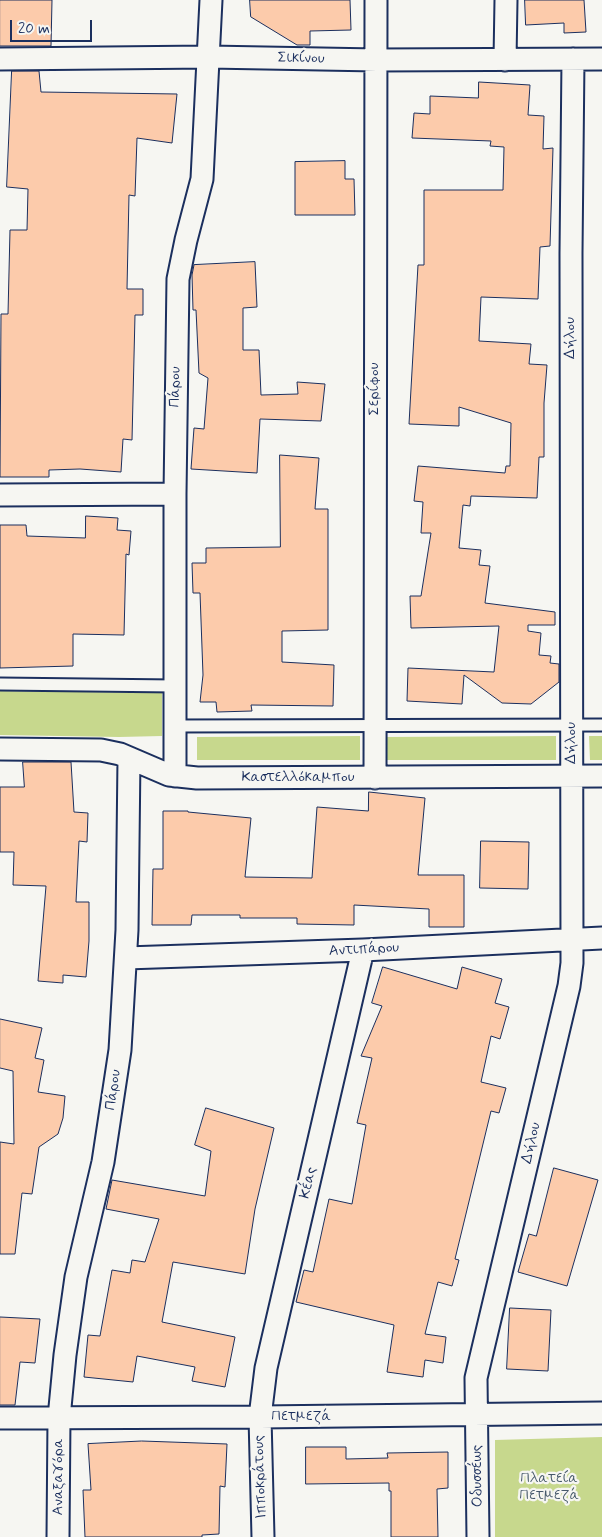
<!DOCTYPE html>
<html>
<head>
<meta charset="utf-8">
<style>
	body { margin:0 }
	#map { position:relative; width:602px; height:1537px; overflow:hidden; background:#f6f6f2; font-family:Mynerve,sans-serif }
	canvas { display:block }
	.scale { position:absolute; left:10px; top:20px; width:82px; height:22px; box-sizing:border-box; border:2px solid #1b2f5e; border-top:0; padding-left:6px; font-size:15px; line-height:18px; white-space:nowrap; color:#1b2f5e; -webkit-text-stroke:4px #f6f6f2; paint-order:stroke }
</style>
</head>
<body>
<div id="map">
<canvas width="602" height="1537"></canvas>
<div class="scale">20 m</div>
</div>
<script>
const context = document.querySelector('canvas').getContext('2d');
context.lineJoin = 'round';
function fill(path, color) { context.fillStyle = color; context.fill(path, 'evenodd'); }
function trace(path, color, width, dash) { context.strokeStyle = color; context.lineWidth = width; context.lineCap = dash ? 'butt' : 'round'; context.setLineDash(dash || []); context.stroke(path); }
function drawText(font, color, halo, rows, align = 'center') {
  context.font = font + ' Mynerve,sans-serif'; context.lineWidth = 4.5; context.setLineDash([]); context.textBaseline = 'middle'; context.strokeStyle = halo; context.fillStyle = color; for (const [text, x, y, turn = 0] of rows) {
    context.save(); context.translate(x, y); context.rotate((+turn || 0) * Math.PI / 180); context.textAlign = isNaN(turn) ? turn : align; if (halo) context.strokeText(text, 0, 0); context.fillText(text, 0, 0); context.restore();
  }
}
fill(new Path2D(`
	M0,691L162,693V736L119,737L0,735Z
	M360,736V760H197V737Z
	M556,736V760H383V737Z
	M589,736H602V760H590Z
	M602,1437V1537H495V1440Z`), '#c7d88d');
const building = new Path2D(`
	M0,0H52L51,46H0Z
	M250,0H350L351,30L310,31V45H297L251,17Z
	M525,0H584L586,32L564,33V23L526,25Z
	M12,71H39L41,92L177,94L172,143L137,138L135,196L129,195L127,289H143V315H135L132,440L123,439L121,472L80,469L49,470V477H0L1,314H8L10,230H27L28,189L7,187Z
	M479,82L530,85L528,115L544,116L543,149L553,148L550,246L540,247L538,299L481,297L479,341L531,344L529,364L547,365L544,403V457H539L537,498L471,496L470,506L463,505L459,548L481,550L479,565L490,566L485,603L555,612V625H528V631L541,633L539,655L551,656L550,663L559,664V682L531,704L502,703L464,675L462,704L407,701L408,668L494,672L499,626L411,628L410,596H421L431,533H421L423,502L414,501L418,466L505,473L506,466H510L511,423L459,407V426L409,424L418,265H424V190H503L504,147L490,146L491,141L412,138L414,113L430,114V96L478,98Z
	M345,161V179H354L355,215H295V162Z
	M255,262L257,307L243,308V350H259L261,395L298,394L297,382L325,384L321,421L260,419L257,473L191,469L194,428L204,429L208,378L199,373L196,310H193L192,275L194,265Z
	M280,455L319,458L315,509H328V630L282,631V662L334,665L333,706L251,705L252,711L217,712L216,702H200L203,675L200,593H193L192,563H206V548L280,547Z
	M86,516L118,518L117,530L131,531L129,555L126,554L124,635L73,634V666L0,668V525H26L27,536L85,538Z
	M23,762H71L74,812L88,813L87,842L79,841L76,902H89V941L86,977L63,975V983L38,981L46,886L13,885L14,852H0V787H24Z
	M369,792L425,798L418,875H464V927H429V909L354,905V925L297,924V918H240V915H192L191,925H152L153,869H163V811H188V812L251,818L245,877L312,878L317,807L368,811Z
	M481,841L529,842L528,889L480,888Z
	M383,967L457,989L462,967L502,979L495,1003L509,1007L500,1039L491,1036L481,1082L506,1088L499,1113L491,1111L455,1259L459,1260L452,1286L438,1282L425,1334L446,1337L443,1363L425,1360L423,1377L387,1372L394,1325L296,1302L304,1270L313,1272L329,1199L352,1204L366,1125L357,1123L372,1058L361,1056L382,1006L372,1003Z
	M0,1019L42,1028L35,1058L44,1060L38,1092L65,1096L63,1118L58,1134L39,1147L32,1194L22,1193L15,1254H0V1142L14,1144L13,1071L0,1068Z
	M206,1108L274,1128L255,1209L245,1274L173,1262L162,1322L235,1337L225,1387L192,1381L195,1367L137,1356L133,1382L84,1377L88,1335L100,1336L112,1270L130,1273L132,1260L145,1262L159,1219L106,1209L112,1180L205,1196L211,1151L195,1145Z
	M554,1168L598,1180L567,1286L518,1272L529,1234L536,1236Z
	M510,1308L551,1310L548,1371L507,1369Z
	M0,1317L40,1319L35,1363L20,1362L15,1405H0Z
	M142,1441L227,1444L225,1487L220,1486L219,1534L202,1535V1537H85L83,1490H91L88,1444Z
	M306,1447H346V1459L388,1458L387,1453L448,1452V1488L437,1489L438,1537H391V1491H389V1483L306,1484Z`);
fill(building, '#fccbab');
trace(building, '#1b2f5e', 1);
const service = new Path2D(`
	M0,684L175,686
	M175,726L602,725`);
const minor = new Path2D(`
	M0,59L209,57L377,60L602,59
	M505,60L506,0
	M0,495L175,494
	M0,749L101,750L120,754L169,775L197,778L602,776
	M175,776V494L178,279L186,240L202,179L211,0
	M375,778L376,0
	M126,958L363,950L602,938
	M0,1418L260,1417L602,1413
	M58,1537L59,1418L65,1355L76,1277L103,1162L120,1050L127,930L129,758
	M263,1537L260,1417L266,1368L363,950
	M478,1537L476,1378L569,986L572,963L571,253L573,59`);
trace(service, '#1b2f5e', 15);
trace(minor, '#1b2f5e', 25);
trace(service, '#f6f6f2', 11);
trace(minor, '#f6f6f2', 21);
drawText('15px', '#1b2f5e', '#f6f6f2', [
	["Σικίνου",301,59,1],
	["Δήλου",571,338,-90],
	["Πάρου",176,387,-89],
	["Σερίφου",375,389,-90],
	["Δήλου",572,743,-90],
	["Καστελλόκαμπου",298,778],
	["Αντιπάρου",364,950,-3],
	["Πάρου",114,1090,-82],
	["Δήλου",532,1143,-77],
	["Κέας",309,1183,-77],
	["Πετμεζά",301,1417],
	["Οδυσσέως",478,1476,-91],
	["Αναξαγόρα",59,1477,-90],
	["Ιπποκράτους",261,1477,-92]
]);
drawText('15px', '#46596a', '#f6f6f2', [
	["Πλατεία",549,1479],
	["Πετμεζά",549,1496]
]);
</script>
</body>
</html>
